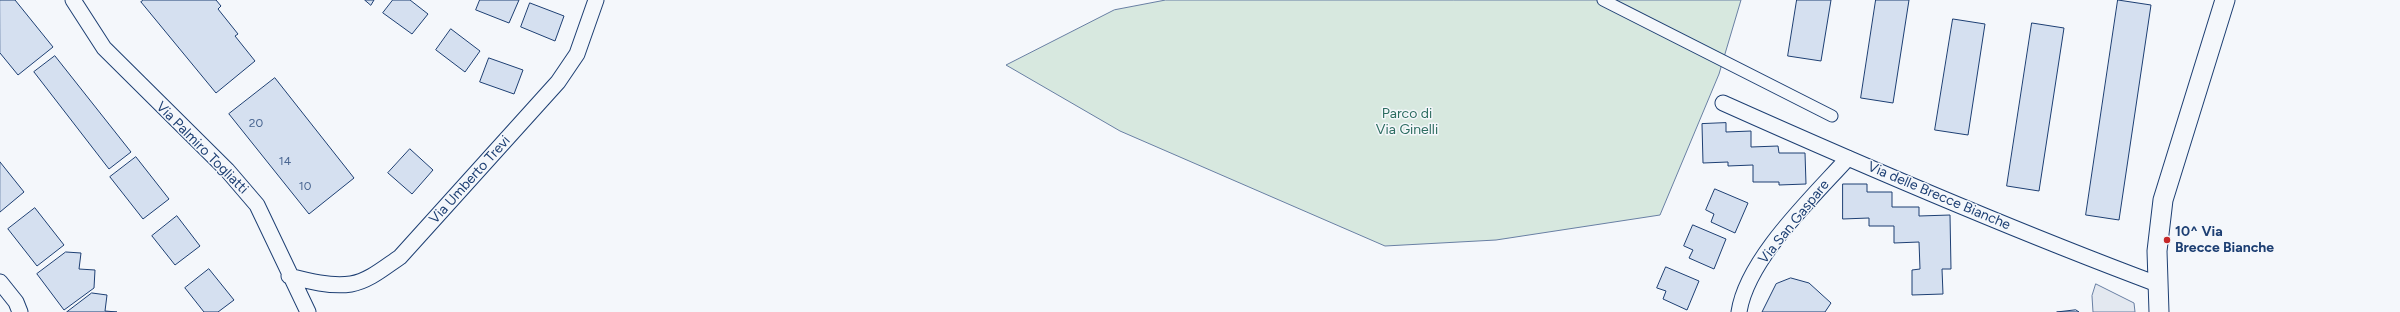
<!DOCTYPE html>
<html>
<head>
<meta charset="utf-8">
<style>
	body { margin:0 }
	canvas { display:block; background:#f4f7fb }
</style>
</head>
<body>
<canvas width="2400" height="312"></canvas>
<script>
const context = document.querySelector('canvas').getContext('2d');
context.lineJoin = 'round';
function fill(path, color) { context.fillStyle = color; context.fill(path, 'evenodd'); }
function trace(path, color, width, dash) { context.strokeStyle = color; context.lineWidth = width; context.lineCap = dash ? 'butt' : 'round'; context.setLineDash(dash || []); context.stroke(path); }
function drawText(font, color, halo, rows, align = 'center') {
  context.font = font + ' Figtree,sans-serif'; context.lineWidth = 3; context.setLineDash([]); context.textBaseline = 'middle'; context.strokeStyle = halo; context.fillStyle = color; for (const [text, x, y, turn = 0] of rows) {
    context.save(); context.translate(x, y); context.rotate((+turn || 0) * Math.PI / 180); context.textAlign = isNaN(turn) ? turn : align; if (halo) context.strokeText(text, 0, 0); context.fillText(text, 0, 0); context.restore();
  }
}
const green = new Path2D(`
	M1166,0H1741L1719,74L1660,215L1496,240L1385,246L1120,131L1006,65L1114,10Z`);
fill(green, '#d7e8df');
trace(green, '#687fa3', 1);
const parking = new Path2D(`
	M2096,284L2134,303L2135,312H2093L2092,296Z`);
fill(parking, '#e3e8f0');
trace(parking, '#687fa3', 1);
const building = new Path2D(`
	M0,0H15L53,47L18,75L0,53Z
	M144,0H216L221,6L218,9L238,34L235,36L255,61L216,93L141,2Z
	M365,0H374L371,5Z
	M393,0H410L428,14L412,34L383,13Z
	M480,0H519L509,23L476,10Z
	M1797,0H1831L1821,61L1788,56Z
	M1876,0H1909L1893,103L1861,98Z
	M2118,0L2151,5L2119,220L2086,215Z
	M530,3L564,16L555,41L521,27Z
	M1953,19L1985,24L1968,135L1935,130Z
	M2032,23L2064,28L2039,191L2007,186Z
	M451,29L480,51L465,72L436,50Z
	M55,56L131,152L109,169L34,72Z
	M489,58L523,70L514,94L480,82Z
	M275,78L354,178L309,214L229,114Z
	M1726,123V132L1751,131V147L1778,146L1779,153H1805L1806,184L1779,185V182H1753V165L1728,166V162L1703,163L1702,124Z
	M410,149L433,170L412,194L388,173Z
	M136,157L169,199L143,219L110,177Z
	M0,162L24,192L0,212Z
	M1843,184H1867V192H1892V207H1919V216L1950,215L1951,269H1942L1943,294L1912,295V270L1920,269L1919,242L1894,243V226H1869V218L1843,219Z
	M1715,189L1748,203L1735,233L1711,222L1714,214L1706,210Z
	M35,208L64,245L37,266L8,229Z
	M177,216L200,246L175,265L152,236Z
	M1693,225L1726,239L1714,269L1689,258L1693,250L1684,246Z
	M66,252L81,253L79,269L95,270L94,288L64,310L37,274Z
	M1666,267L1699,281L1687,310L1663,299L1666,291L1657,288Z
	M209,269L234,300L218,312H204L185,288Z
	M1791,278L1809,283L1831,303L1825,312H1762L1776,284Z
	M92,293L107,295L105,311L117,312H67Z
	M2076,310L2079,312H2057Z`);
fill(building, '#d5e0f0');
trace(building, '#1d3f73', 1);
const pedestrian = new Path2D(`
	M1603,0L1832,116`);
const minor = new Path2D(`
	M73,0L104,48L227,170L257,205L308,312
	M1723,103C1866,167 2010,229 2157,284
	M289,276C308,281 331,287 351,284C369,281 385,267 400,257L558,82L577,54L596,0
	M0,282L16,302L20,312
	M1739,312C1747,259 1812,198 1848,158`);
const tertiary = new Path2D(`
	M2159,312L2157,251L2163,200L2225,0`);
trace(pedestrian, '#1d3f73', 13);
trace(minor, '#1d3f73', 17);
trace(tertiary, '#1d3f73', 21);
trace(pedestrian, '#f4f7fb', 11);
trace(minor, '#f4f7fb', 15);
trace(tertiary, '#f4f7fb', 19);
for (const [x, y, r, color] of [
	[2167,240,4,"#c62828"]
]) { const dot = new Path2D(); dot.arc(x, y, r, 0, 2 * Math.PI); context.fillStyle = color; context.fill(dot); trace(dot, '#f4f7fb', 1.5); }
drawText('12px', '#4b6792', null, [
	["20",256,123],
	["14",285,161],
	["10",305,186]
]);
drawText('14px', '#2c6c60', '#f4f7fb', [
	["Parco di",1407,114],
	["Via Ginelli",1407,130]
]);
drawText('14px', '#1d3f73', '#f4f7fb', [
	["Via Palmiro Togliatti",202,148,45],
	["Via Umberto Trevi",470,180,-48],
	["Via delle Brecce Bianche",1939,196,23],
	["Via San Gaspare",1794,222,-51]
]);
drawText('bold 14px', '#1d3f73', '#f4f7fb', [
	["10^ Via",2175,232],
	["Brecce Bianche",2175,248]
], 'left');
</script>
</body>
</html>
